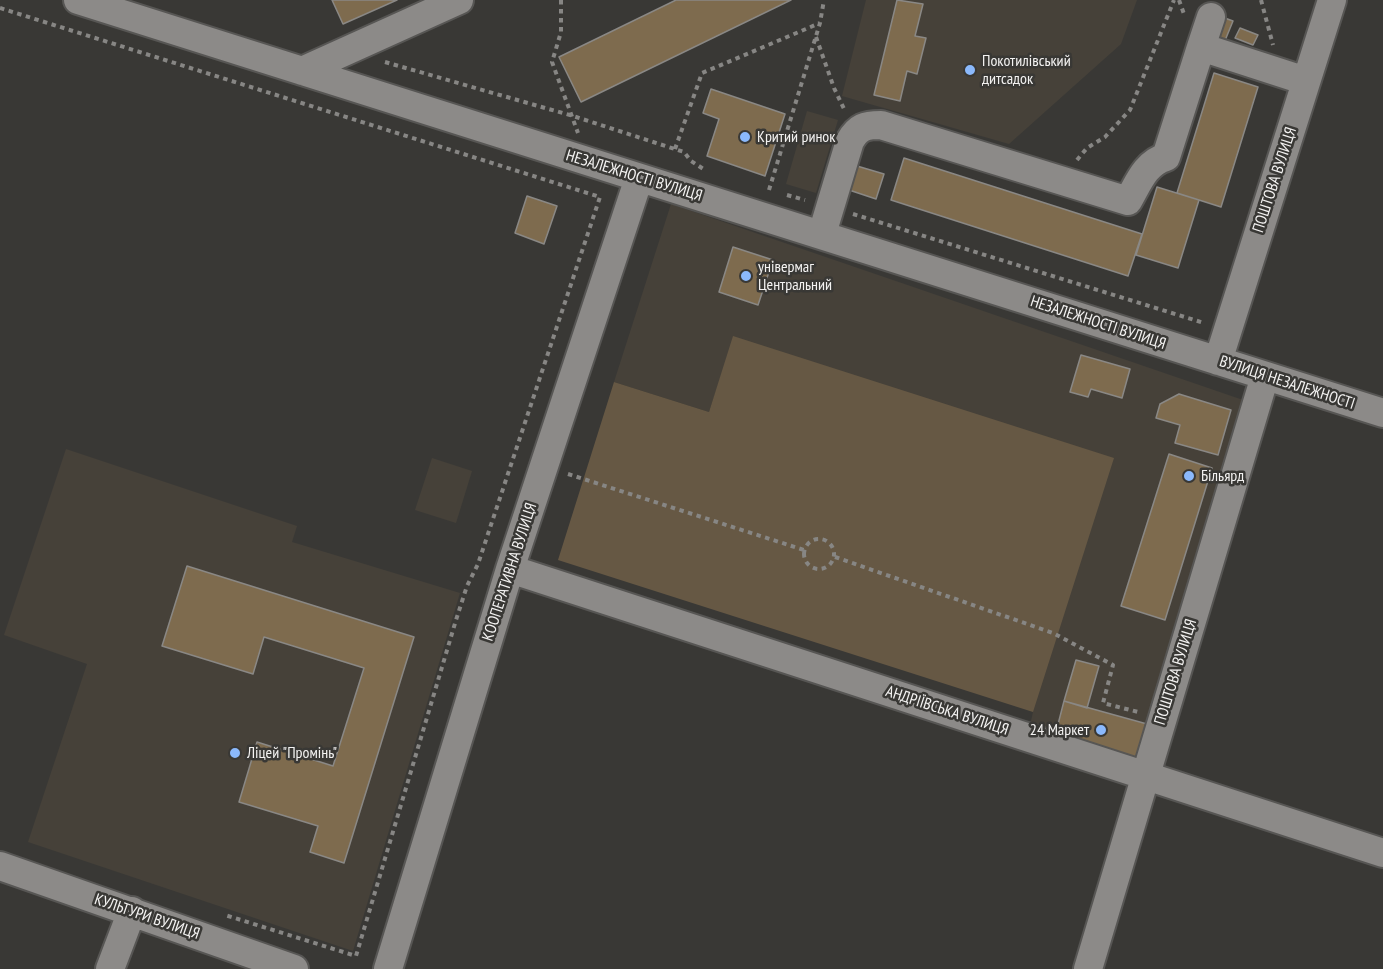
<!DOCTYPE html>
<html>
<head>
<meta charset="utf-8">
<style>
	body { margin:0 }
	canvas { display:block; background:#393835 }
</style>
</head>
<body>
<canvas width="1383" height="969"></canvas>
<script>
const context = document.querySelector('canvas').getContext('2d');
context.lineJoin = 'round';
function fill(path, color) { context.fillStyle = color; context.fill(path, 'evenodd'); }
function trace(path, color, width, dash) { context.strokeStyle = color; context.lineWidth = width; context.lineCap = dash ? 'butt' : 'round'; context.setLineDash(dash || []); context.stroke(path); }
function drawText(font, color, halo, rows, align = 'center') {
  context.font = font + ' "PT Sans Narrow",sans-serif'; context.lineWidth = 5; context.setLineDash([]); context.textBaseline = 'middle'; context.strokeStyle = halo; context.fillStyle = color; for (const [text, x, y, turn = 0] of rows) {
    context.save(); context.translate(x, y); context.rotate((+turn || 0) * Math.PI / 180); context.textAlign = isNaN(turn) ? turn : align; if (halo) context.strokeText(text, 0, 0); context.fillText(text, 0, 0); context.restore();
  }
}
fill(new Path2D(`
	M866,0H1137L1121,44L1009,144L842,96Z
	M807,111L838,120L816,193L786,184Z
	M671,204L1246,401L1141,767L1029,730L1033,712L734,337L709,412L614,382Z
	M66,449L297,526L292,542L460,593L353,951L28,842L87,664L4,635Z
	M432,458L472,471L456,523L415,510Z`), '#464139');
fill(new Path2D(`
	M733,336L1114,458L1033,712L558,560L614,382L709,412Z`), '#665844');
const building = new Path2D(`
	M332,0H397L343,24Z
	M676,0H791L581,102L559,57Z
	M897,0L923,4L915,36L926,38L917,74L907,71L900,101L874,95Z
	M1222,17L1233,21L1224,43L1213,38Z
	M1240,28L1258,35L1253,45L1235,38Z
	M1214,73L1258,87L1221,207L1177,193Z
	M711,89L785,114L765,176L707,156L719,119L703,113Z
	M904,158L1142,234L1128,276L891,200Z
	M857,166L884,174L876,199L849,190Z
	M1157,187L1199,200L1178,268L1136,255Z
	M527,196L557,206L544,244L515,233Z
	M733,247L773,260L758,305L719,292Z
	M1081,355L1130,369L1122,398L1091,389L1088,397L1070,392Z
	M1179,394L1231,410L1218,455L1175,443L1180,425L1156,418L1160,404Z
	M1169,454L1212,468L1165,620L1121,606Z
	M187,566L414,637L344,863L310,852L318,826L239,802L257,742L333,766L364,668L264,637L253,674L162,646Z
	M1076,660L1099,666L1087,708L1064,701Z
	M1064,701L1147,724L1137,758L1055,736Z`);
fill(building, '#7e6b4e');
trace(building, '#8a8885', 1.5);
const minor = new Path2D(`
	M78,0L1383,413
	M1201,47L1211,17
	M302,71L459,0
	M822,234L850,141C858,127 865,125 881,125L1128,201C1138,184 1145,163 1166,157L1201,47L1306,81
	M1218,361L1332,0
	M510,569L1383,853
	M0,866L294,969
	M110,969L132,911
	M388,969L510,569L639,178
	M1088,969L1265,376`);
trace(minor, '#575654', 32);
trace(new Path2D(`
	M561,0V32L552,62L578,133
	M1179,0L1184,14
	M1261,0L1273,45
	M0,8L600,197L478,564L467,586L456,620L356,956L225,915
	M816,37L834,88L845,111
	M385,62L573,116L684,152L691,161L705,170
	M675,149L702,73L820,23
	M1077,160L1087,148L1105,137L1130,110L1174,0
	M769,190L820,23L824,0
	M787,195L805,200
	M853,214L1204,323
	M568,474L804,550
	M804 554a15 15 0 1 1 30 0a15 15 0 1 1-30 0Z
	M835,557L1053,633L1113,665L1103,703L1138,712`), '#878684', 4, [4.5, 4.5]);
trace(minor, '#8c8a88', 28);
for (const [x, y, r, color] of [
	[970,70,6,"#8bb9fc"],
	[745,137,6,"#8bb9fc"],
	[746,276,6,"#8bb9fc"],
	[1189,476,6,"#8bb9fc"],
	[1101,730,6,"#8bb9fc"],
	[235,753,6,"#8bb9fc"]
]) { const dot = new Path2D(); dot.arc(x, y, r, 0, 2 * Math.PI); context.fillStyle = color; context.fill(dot); trace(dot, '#393835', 2); }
drawText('16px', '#f4f3f2', '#393835', [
	["Покотилівський",982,61],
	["дитсадок",982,79],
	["Критий ринок",757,137],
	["універмаг",758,267],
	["Центральний",758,285],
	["Більярд",1201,476],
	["24 Маркет",1089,730,"right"],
	["Ліцей \"Промінь\"",247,753]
], 'left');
drawText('16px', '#f4f3f2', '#393835', [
	["НЕЗАЛЕЖНОСТІ ВУЛИЦЯ",634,176,17],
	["ПОШТОВА ВУЛИЦЯ",1275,180,-72],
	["НЕЗАЛЕЖНОСТІ ВУЛИЦЯ",1098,323,18],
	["ВУЛИЦЯ НЕЗАЛЕЖНОСТІ",1287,383,18],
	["КООПЕРАТИВНА ВУЛИЦЯ",510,572,-72],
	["ПОШТОВА ВУЛИЦЯ",1176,672,-73],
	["АНДРІЇВСЬКА ВУЛИЦЯ",947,711,18],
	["КУЛЬТУРИ ВУЛИЦЯ",147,917,19]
]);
</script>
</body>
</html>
